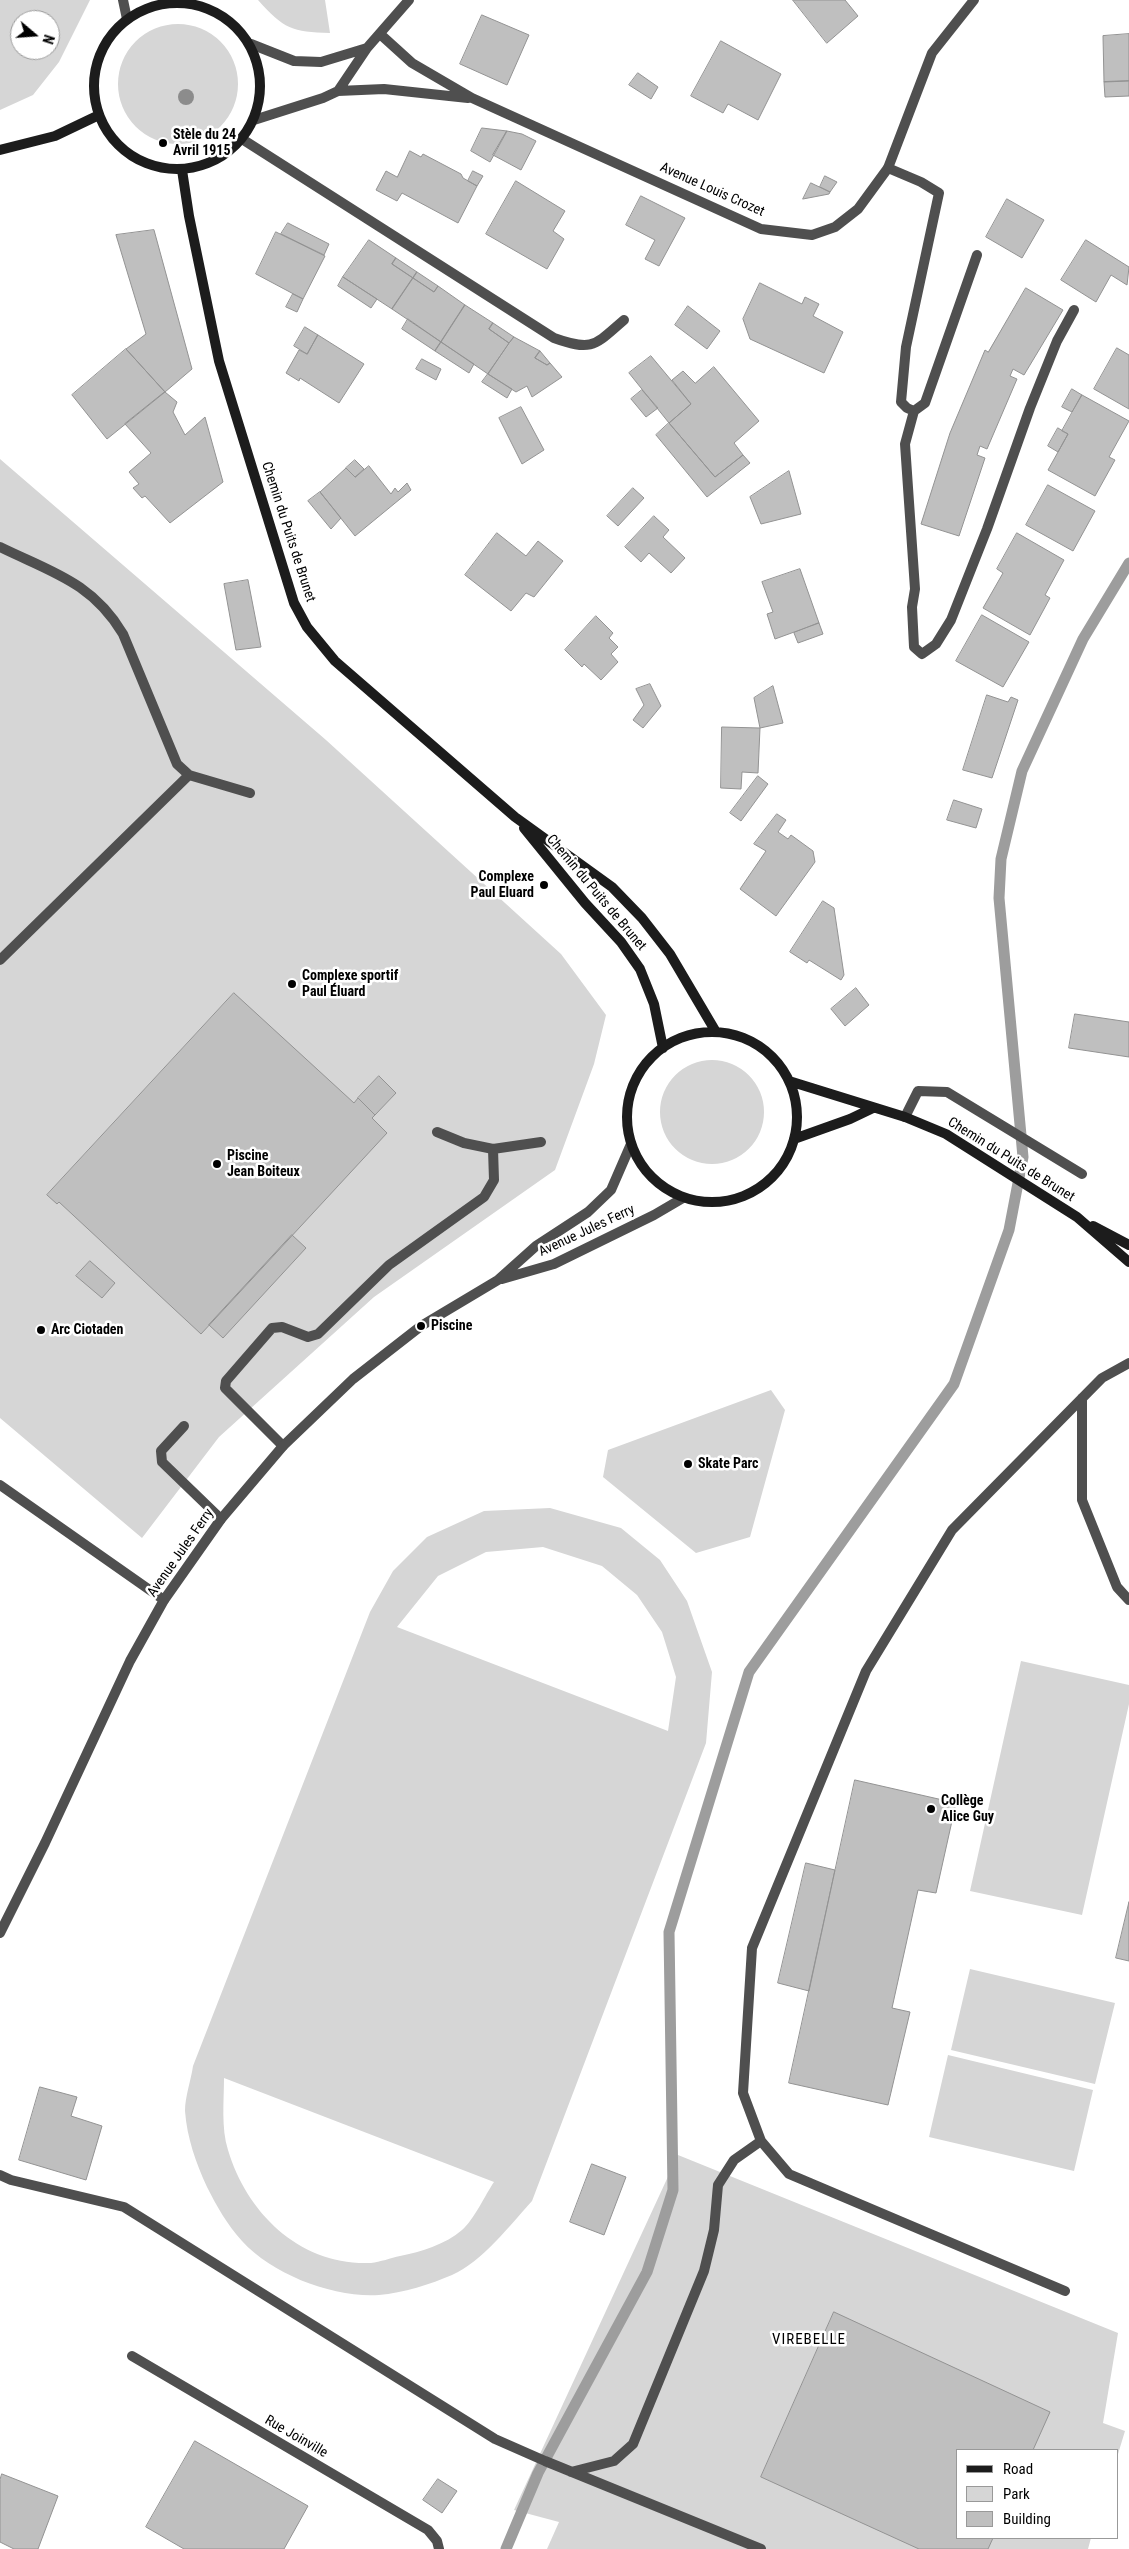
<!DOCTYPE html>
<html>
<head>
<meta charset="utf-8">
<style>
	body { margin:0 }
	#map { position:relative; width:1129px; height:2549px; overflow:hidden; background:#fff; font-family:"Roboto Condensed",sans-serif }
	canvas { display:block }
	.legend { position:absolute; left:956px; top:2449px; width:162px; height:90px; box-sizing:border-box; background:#fff; border:1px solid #999; margin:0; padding:6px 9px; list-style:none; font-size:15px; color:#000 }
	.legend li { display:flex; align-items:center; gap:10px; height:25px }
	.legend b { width:25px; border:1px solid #999 }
	.north { position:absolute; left:10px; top:10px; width:50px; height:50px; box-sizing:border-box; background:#fff; border:1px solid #999; border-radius:50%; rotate:108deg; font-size:14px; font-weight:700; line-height:20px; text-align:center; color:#000 }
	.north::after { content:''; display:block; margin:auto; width:18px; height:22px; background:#000; clip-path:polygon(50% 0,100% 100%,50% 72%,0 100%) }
</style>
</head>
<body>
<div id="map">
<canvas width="1129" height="2549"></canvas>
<ul class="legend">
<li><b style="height:6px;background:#1c1c1c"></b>Road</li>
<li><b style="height:14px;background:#d6d6d6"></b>Park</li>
<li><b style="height:14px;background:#bfbfbf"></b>Building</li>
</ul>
<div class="north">N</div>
</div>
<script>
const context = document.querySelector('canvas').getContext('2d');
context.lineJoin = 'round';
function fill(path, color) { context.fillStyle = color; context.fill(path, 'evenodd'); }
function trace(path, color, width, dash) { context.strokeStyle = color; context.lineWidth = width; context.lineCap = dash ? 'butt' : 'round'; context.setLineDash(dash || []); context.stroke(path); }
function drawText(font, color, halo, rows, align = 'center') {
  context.font = font + ' "Roboto Condensed",sans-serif'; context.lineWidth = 5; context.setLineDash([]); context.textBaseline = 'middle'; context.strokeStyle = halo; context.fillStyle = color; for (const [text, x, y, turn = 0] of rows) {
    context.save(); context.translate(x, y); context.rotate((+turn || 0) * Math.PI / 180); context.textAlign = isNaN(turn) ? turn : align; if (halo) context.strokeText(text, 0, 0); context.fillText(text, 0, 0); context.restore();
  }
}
fill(new Path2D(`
	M0,0H90L59,62L33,95L0,110ZM20,20H50V50H20Z
	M258,0H325L330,33C292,32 284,29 258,0Z
	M118 84a60 60 0 1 1 120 0a60 60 0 1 1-120 0Z
	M0,459L326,740L561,954L606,1015L594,1064L555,1170L374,1297L219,1437L142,1538L0,1418Z
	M660 1112a52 52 0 1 1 104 0a52 52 0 1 1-104 0Z
	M771,1390L785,1410L750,1537L696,1553L603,1477L608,1450Z
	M550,1508L621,1528L660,1560L687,1601L712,1672L706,1743L532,2201C511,2224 482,2262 452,2275C431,2284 403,2293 379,2295C334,2298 273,2275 242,2241C228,2226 216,2205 207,2187C196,2163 187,2138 185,2111C185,2097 191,2080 193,2066L370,1612L393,1571L427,1537L484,1511ZM543,1547L602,1566L637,1595L662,1632L676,1677L668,1731L397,1627L438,1576L486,1552ZM224,2078L494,2182C485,2195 474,2220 462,2230C446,2244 421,2252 400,2256C391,2258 380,2262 371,2263C301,2266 247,2214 228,2150C221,2128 224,2101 224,2078Z
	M1021,1661L1129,1685V1704L1082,1915L970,1891Z
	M970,1969L1115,2003L1095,2084L951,2050Z
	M948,2055L1093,2090L1074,2171L929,2137Z
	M678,2155L1118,2333L1103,2423L1125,2431L1118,2454V2450H958V2538H1091L1088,2549H547L559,2522L514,2510Z`), '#d6d6d6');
trace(new Path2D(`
	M506,2549L538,2473L647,2272L673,2190L669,1932L749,1672L954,1384L1009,1230L1023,1157L999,898L1001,859L1022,771L1083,639L1129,563`), '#9d9d9d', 11);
const building = new Path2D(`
	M793,0H845L858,16L827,43Z
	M482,15L529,35L507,85L460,64Z
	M1129,34V81L1104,82L1103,36Z
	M721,41L781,74L758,120L728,104L723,113L691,96Z
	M638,73L658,87L651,99L629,85Z
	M1129,81V96L1105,97L1104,82Z
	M482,128L507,131L490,162L471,151Z
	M507,131L522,134L536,141L521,170L493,155Z
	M410,151L421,157L423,154L461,174L463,178L477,186L458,223L402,193L397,201L376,190L386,171L397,177Z
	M473,171L483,176L477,186L468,181Z
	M825,176L837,182L830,192L820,187Z
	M516,181L565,211L553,231L564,239L547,269L486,234Z
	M811,183L830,192L829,194L803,199Z
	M641,196L685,218L659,266L645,259L655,240L626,225Z
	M1007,199L1044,220L1022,258L986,237Z
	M288,223L329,244L324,255L281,234Z
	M154,230L192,369L165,392L126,349L146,334L116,235Z
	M276,232L325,256L303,299L256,274Z
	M369,240L396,258L392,264L413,278L392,309L343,277Z
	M1086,240L1129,267L1127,285L1111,275L1096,302L1061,280Z
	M396,258L417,272L413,278L392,264Z
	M417,272L438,286L434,292L413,278Z
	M343,277L377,299L371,308L338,286Z
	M413,278L434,292L438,286L465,305L441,342L392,309Z
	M760,283L802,304L805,297L819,304L813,316L843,332L824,373L750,339L743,319Z
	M1026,288L1063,310L1024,375L1013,369L1010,376L1017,379L987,449L980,446L977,455L985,458L959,536L921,524L950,433L985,350L988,352Z
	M293,294L303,299L297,312L286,307Z
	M465,305L493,323L489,329L509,343L488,374L441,342Z
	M688,306L720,331L707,349L675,325Z
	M408,319L441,342L435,351L402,329Z
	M493,323L514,337L509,343L489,329Z
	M305,327L318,335L307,354L294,346Z
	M318,335L364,364L339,403L300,378L299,381L286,373L299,350L307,354Z
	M514,337L540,351L535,358L547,365L550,363L562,377L532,397L527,386L516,392L488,374Z
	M441,342L474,364L469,373L435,351Z
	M1117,348L1129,355V409L1094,389Z
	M126,349L165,392L107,439L72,395Z
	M540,351L550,363L547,365L535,358Z
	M651,356L691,404L669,423L629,373Z
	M422,359L441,369L436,380L416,369Z
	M714,367L759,421L734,443L743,455L715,477L669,423L691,404L672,380L683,371L695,383Z
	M488,374L512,389L507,398L482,382Z
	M1072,389L1082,395L1072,412L1062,407Z
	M642,390L658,408L646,417L631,399Z
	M165,392L177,402L173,412L185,435L205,417L223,482L170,523L145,496L142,498L133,488L139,484L129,472L151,453L125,424Z
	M1082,395L1129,421L1109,457L1115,460L1095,496L1048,470L1068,434L1062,431Z
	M521,407L544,450L522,464L499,418Z
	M669,423L715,477L743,455L750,463L707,497L656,435Z
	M1058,428L1068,434L1058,452L1048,446Z
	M355,460L364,469L355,477L346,468Z
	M369,466L391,494L395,488L398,492L407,483L411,490L355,536L320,492L346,468L355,477Z
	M789,471L801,514L761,524L750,497Z
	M1048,485L1095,511L1073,551L1026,525Z
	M633,488L644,498L618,526L607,516Z
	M320,492L341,518L331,529L308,501Z
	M654,516L669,530L663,537L685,558L671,573L649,553L641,562L625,547Z
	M497,533L526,556L538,541L563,561L534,597L526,593L511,611L465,575Z
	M1017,533L1064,560L1045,595L1050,598L1030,635L983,608L1003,573L997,569Z
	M800,569L819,623L775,639L767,614L773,612L762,582Z
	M248,580L261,647L236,650L224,584Z
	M982,615L1029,642L1003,687L956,661Z
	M596,616L613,633L609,638L618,647L611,654L618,662L601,680L584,664L582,667L565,650Z
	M819,623L823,634L798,643L794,633Z
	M650,684L661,706L643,728L633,720L644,705L636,689Z
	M773,686L783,723L760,728L754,698Z
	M987,695L1008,702L1011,697L1018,700L992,778L963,770Z
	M722,727L760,728L758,773L742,772L741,789L721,788Z
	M758,776L768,784L741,821L730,813Z
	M954,800L982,809L976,828L947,820Z
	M777,814L786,820L778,832L788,839L791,835L813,851L815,862L776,916L740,889L766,851L754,844Z
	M823,901L834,908L844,975L841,980L809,960L807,963L790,952Z
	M856,988L869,1005L845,1026L831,1009Z
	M234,993L354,1103L358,1098L375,1115L372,1118L387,1133L201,1334L59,1202L57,1204L47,1195Z
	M1075,1014L1129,1022V1057L1069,1048Z
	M379,1076L396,1093L375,1115L358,1098Z
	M292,1235L306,1248L223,1338L209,1325Z
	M90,1261L115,1283L102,1298L76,1276Z
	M855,1780L956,1803L936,1893L918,1890L892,2008L910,2012L888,2105L789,2083Z
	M806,1863L835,1870L809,1991L778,1983Z
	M1129,1902V1961L1116,1958Z
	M40,2087L77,2097L71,2116L102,2126L86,2180L19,2160Z
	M592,2164L626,2177L604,2235L570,2222Z
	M834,2312L1050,2412L1033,2450H958V2538H993L988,2549H919L761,2477Z
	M195,2441L308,2506L284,2549H184L146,2527Z
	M2,2474L58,2496L38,2549H14L0,2542V2480Z
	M438,2479L457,2491L442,2513L423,2500Z`);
fill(building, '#bfbfbf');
trace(building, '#939393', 1);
trace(new Path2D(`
	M888,168L921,182L939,193L906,347L901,402L907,408L914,411L925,403L977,255
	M914,411L905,444L915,589L912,607L914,647L922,654L936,644L951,620L987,529L1030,408L1057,341L1074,310
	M0,547C51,572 92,582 123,634L177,764L189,775L250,793
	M0,960L189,775
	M905,1117L918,1091L947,1092L1082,1174
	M437,1132L464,1143L493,1149L541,1142
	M1082,1398V1500L1117,1587L1129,1600
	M184,1426L161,1451L162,1462L221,1519
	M283,1446L225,1388L226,1381L272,1328L282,1327L308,1337L318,1334L389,1265L484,1197L494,1180L493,1149
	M0,1485L164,1600
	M0,2175L11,2180L124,2207L495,2439L545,2461L761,2549
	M1065,2291L789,2174L761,2141L743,2093L752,1948L866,1671L952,1530L1102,1378L1129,1363
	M571,2472L614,2461L633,2444L704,2271L714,2230L718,2185L734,2160L761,2141`), '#4f4f4f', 10);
trace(new Path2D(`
	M123,0L127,19
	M167,0L168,2
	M380,34L412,63L472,98L761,229L812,235L835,227L858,209L888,168L932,53L974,0
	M251,44L294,61L321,62L367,48
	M338,91L384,89L468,98
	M254,120L323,98L338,91L367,48L409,0
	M242,139L554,338C593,352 595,345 624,320
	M502,1279L554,1264L654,1215L683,1198
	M0,1933L45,1843L130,1661L164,1600L221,1519L283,1446L353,1379L421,1326L498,1280L536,1246L588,1212L611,1190L631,1144
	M132,2356L428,2530L437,2541L439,2549`), '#4f4f4f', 10);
trace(new Path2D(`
	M94 86a83 83 0 1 1 166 0a83 83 0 1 1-166 0Z
	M0,150L55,136L99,115
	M182,170L189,216L219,361L294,603L307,627L335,661L515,817L612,887L642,918L670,954L716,1032
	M524,828L585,903L621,942L640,969L654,1004L663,1048
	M627 1117a85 85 0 1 1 170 0a85 85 0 1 1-170 0Z
	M789,1081L905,1117L946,1134L1077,1217L1129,1262
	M794,1139L850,1119L873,1108
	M1093,1226L1129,1245`), '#1c1c1c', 10);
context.fillStyle = '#8c8c8c';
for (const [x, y] of [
	[186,97]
]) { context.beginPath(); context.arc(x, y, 8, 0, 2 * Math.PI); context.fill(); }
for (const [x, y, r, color] of [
	[163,143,5,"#000"],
	[544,885,5,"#000"],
	[292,984,5,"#000"],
	[217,1164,5,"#000"],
	[421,1326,5,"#000"],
	[41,1330,5,"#000"],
	[688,1464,5,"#000"],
	[931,1809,5,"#000"]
]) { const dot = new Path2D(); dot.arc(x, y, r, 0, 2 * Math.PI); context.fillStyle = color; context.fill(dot); trace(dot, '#fff', 2); }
drawText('bold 14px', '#000', '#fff', [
	["Stèle du 24",173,135],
	["Avril 1915",173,151],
	["Complexe",534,877,"right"],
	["Paul Eluard",534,893,"right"],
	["Complexe sportif",302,976],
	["Paul Éluard",302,992],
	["Piscine",227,1156],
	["Jean Boiteux",227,1172],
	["Piscine",431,1326],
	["Arc Ciotaden",51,1330],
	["Skate Parc",698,1464],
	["Collège",941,1801],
	["Alice Guy",941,1817]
], 'left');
drawText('14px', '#000', '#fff', [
	["Avenue Louis Crozet",712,190,24],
	["Chemin du Puits de Brunet",288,532,72],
	["Chemin du Puits de Brunet",596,893,50],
	["Chemin du Puits de Brunet",1011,1160,32],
	["Avenue Jules Ferry",587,1231,-25],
	["Avenue Jules Ferry",181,1553,-55],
	["Rue Joinville",296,2437,30]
]);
context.letterSpacing = '1px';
drawText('15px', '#000', '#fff', [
	["VIREBELLE",809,2340]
]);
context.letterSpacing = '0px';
</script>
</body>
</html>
